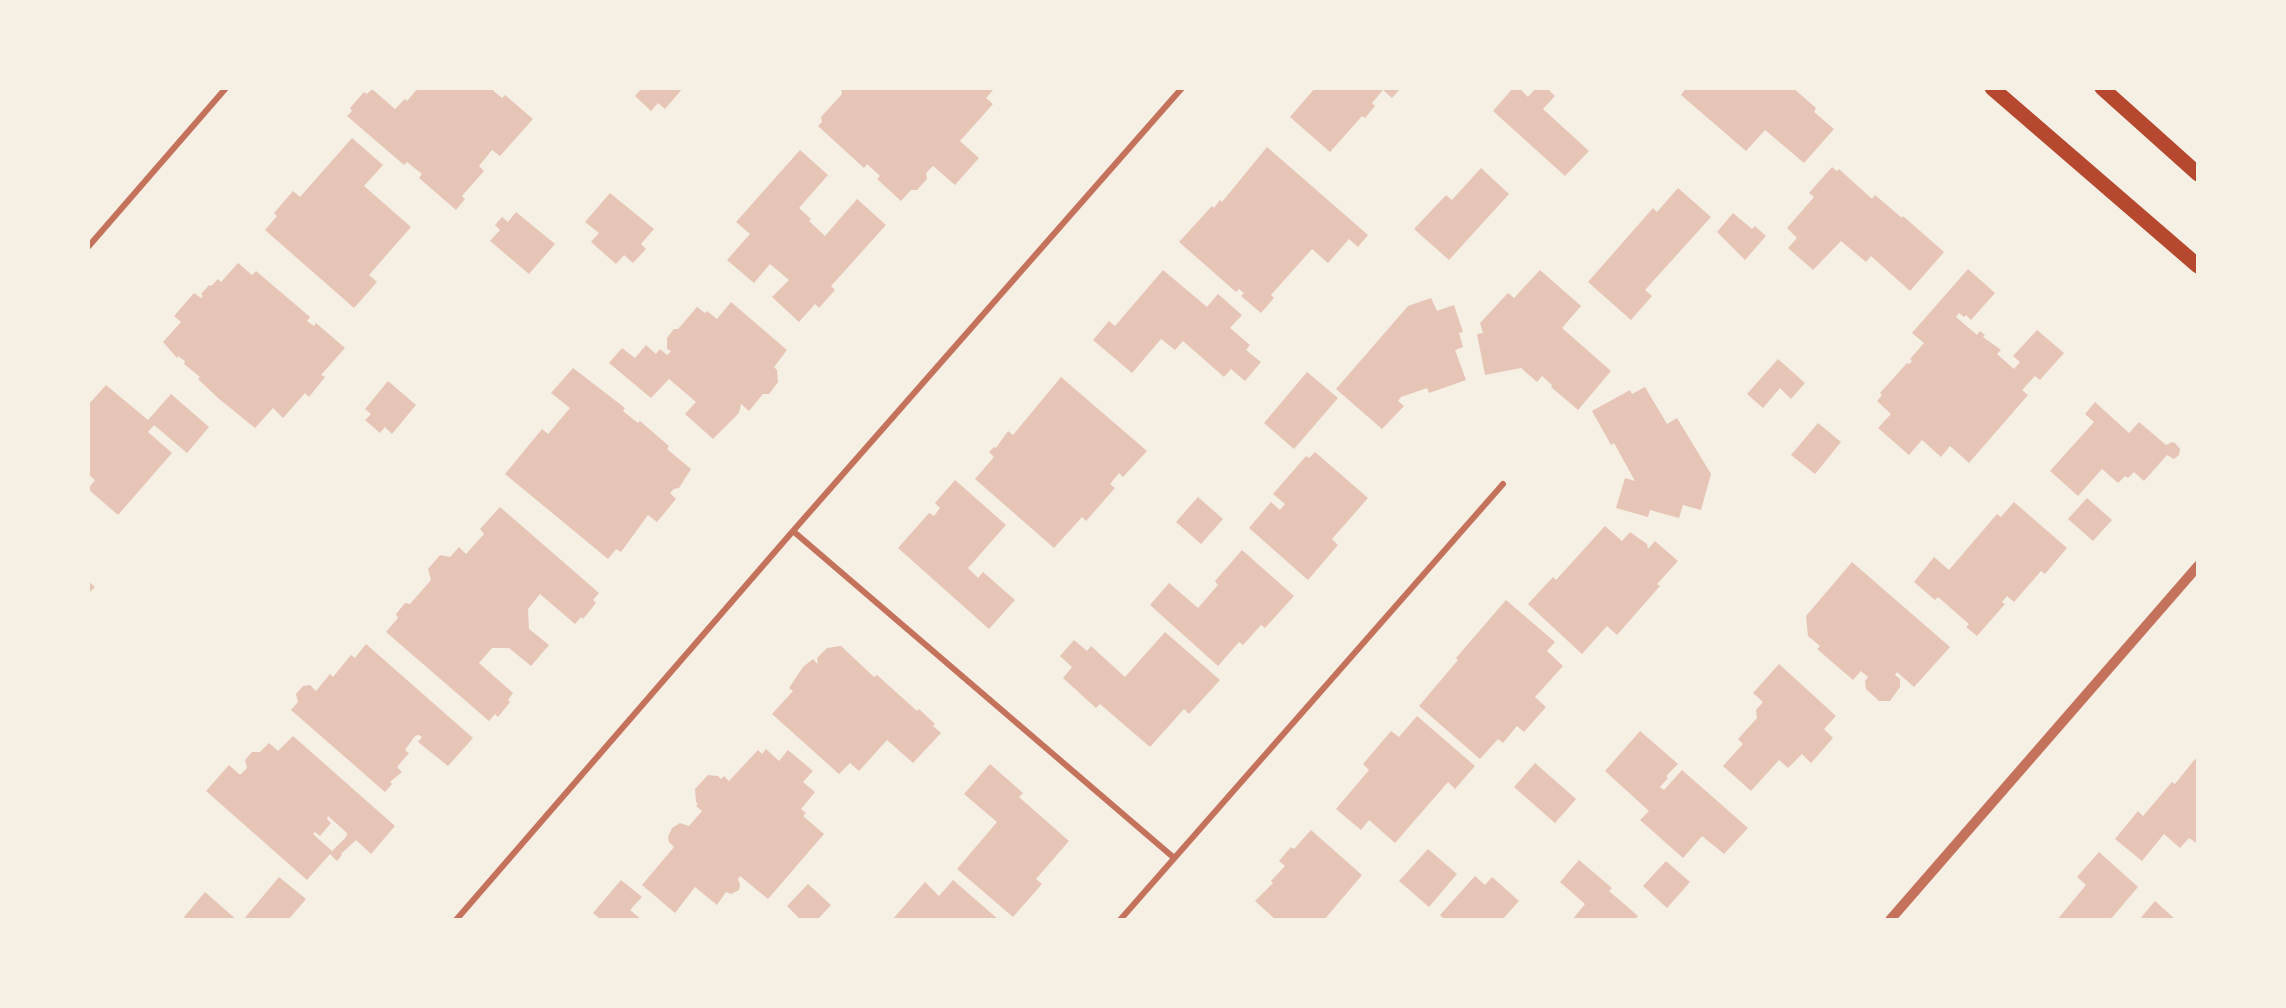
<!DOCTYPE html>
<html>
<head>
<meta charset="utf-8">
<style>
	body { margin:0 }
	#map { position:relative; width:2286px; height:1008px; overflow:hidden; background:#f6efe4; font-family:"PT Sans",sans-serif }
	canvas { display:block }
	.frame { position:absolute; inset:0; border:90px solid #f6efe4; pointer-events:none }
</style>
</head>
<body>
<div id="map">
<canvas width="2286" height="1008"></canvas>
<div class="frame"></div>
</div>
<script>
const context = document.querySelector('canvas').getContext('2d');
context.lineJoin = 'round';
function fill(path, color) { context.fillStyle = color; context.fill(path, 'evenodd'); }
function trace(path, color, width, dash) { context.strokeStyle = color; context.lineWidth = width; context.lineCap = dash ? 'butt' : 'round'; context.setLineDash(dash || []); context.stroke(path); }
fill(new Path2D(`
	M418,88H490L502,98L505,95L533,119L500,156L492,150L479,166L484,171L462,196L465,199L456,210L419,178L422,174L407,162L404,165L347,116L352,111L350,108L364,92L367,94L372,89L395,109L405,99L407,101Z
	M642,88H683L665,109L658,103L651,111L635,96Z
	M841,88H992L993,90L986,98L993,104L960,141L979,158L955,185L933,166L926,173L927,179L917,190H911L901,201L877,179L880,176L867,164L864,168L818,126L822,122L821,117L842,94Z
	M1315,88H1401L1392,98L1383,90L1372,103L1375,106L1365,118L1362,116L1330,152L1290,117Z
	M1513,88H1519L1528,97L1536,88H1547L1555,96L1543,109L1589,151L1565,176L1493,111Z
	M1686,88H1731L1734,90L1735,88H1793L1816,108L1814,112L1834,129L1804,163L1765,130L1746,151L1681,95Z
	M352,138L383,165L364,186L411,227L369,275L377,282L354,308L265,230L277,216L274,213L293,191L300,197Z
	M1267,147L1368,235L1358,247L1349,239L1328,263L1312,249L1271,295L1274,298L1261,313L1241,296L1244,293L1239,289L1236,292L1179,242L1212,206L1214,208L1220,200L1222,202Z
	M800,150L828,175L799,208L811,219L809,221L825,236L857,199L886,225L831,286L835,290L819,308L815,304L799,322L772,297L789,280L770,264L754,283L727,260L750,234L736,222Z
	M1832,167L1837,171L1839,169L1872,199L1875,195L1902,218L1903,216L1944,252L1910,291L1871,256L1866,262L1841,241L1813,270L1788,248L1797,238L1787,228L1814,197L1809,193Z
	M1481,168L1509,194L1449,260L1414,229L1446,195L1452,200Z
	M1678,188L1711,217L1645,290L1652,296L1631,320L1588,282L1653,208L1657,212Z
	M610,193L654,229L641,244L646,249L633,263L624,255L616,264L591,242L599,233L585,222Z
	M516,212L555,244L529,274L490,241L500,230L495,225L502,217L508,222Z
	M1733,213L1752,229L1755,226L1766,236L1745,260L1717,232Z
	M238,263L252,275L256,271L310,317L307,321L314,326L316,323L345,348L321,375L325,377L309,397L305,393L283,418L273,408L255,428L218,398L198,379L200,377L184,364L185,361L178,356L177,358L163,342L181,322L174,316L194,293L201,298L203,296L201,294L209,285L211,286L218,279L221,282Z
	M1968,269L1995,293L1971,320L1966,315L1964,317L1959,313L1956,317L1977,335L1980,331L1985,335L1983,337L2001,350L1997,354L2014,369L2020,362L2013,356L2037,330L2064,353L2040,380L2035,376L2022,390L2028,395L1969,463L1950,446L1941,457L1922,440L1909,455L1878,428L1891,414L1877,401L1882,395L1880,393L1907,363L1909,364L1912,361L1910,359L1924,343L1912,333Z
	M1163,270L1207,307L1218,294L1242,315L1230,328L1250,345L1246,350L1261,362L1245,381L1231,369L1224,377L1183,341L1175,350L1161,339L1132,373L1093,340L1109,321L1115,326Z
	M1540,270L1581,306L1562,328L1611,371L1578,410L1551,387L1552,385L1542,376L1537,382L1521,368L1485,375L1477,334L1483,333L1480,323L1508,293L1514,298Z
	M1431,298L1437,311L1454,305L1463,332L1459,333L1463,347L1455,350L1466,380L1429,393L1427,388L1401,397L1398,401L1404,406L1382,429L1336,389L1408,306Z
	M731,302L787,350L774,367L777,370L778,382L769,394H763L749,411L741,404L739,413L713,439L685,414L696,402L669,379L651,398L609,363L622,348L635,358L646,345L656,354L660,349L667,355L671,351L667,349V338L674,329H678L697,307L705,313L707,311L717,319Z
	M1778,359L1805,383L1791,399L1780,388L1763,408L1747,394Z
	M573,368L625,408L623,411L638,423L640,421L669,446L667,449L691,469L679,488L674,489L670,493L676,499L657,522L648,515L621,552L616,549L608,559L505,474L542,429L548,434L570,408L551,393Z
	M1307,372L1338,398L1294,449L1264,423Z
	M1061,377L1147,451L1123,477L1119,473L1110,484L1115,488L1086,521L1082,517L1054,548L975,479L994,457L989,452L994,447L996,448L1008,431L1013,435Z
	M388,381L416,405L392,434L385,427L380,433L365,420L371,414L365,409Z
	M106,385L148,420L171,394L209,427L187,453L154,425L148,432L172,453L118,515L88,489L95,480L88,474V405Z
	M1645,387L1667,424L1677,418L1711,474L1701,510L1683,505L1679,518L1650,510L1648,517L1616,508L1625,478L1635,481L1614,443L1611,445L1592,411L1630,390L1632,394Z
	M2095,402L2129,433L2139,422L2166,445L2172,442L2175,443L2180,449L2179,455L2174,459L2167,455L2144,481L2134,472L2128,478L2125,476L2118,483L2102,469L2078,496L2050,471L2094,422L2085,414Z
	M1818,423L1841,442L1815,474L1791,455Z
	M1315,452L1368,498L1332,539L1338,545L1308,580L1249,528L1271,502L1280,510L1285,504L1273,494L1306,456L1309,458Z
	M955,480L1006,525L968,568L978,578L983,572L1015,600L989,629L898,548L929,513L934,516L940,508L935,503Z
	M1198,497L1223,519L1201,544L1176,522Z
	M2087,498L2112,520L2093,541L2068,519Z
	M2014,502L2067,548L2045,574L2041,571L2014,602L2007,596L2002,602L2005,604L1977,636L1966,627L1969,624L1938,597L1935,600L1914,582L1934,557L1949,570L1997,514L2001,517Z
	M500,507L599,593L593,600L596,603L583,619L581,617L575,624L540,594L528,609L529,629L549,645L531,666L509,648H492L479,663L513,693L508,700L510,702L498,717L495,714L489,721L386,632L398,618L396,614L405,603L410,604L431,580L428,569L440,555L450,557L459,547L466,554L484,534L480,529Z
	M1605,526L1622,541L1630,532L1647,544L1648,549L1655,541L1678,561L1657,584L1660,586L1617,635L1607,626L1582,654L1528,604L1553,577L1556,580Z
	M1242,550L1294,596L1265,628L1261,625L1243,645L1239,642L1218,666L1150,605L1169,583L1198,608L1218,585L1215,581Z
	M1852,562L1950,647L1914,687L1897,672L1895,675L1900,679V687L1890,701H1879L1866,689L1865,681L1868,677L1861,671L1853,680L1817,649L1820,646L1808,636L1806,616Z
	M88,581L95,587L88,594Z
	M1506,600L1555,642L1547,651L1563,666L1535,697L1546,707L1524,732L1517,726L1503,743L1498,739L1480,759L1419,706L1458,660L1456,658Z
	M1165,632L1220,680L1189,714L1184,709L1150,747L1100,704L1096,708L1063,678L1072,667L1060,656L1074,640L1087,651L1091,646L1125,677Z
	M366,644L473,738L448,766L418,742L422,737L419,735L415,736L405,750L409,753L397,767L402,772L390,782L392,784L385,792L291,710L298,702L296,694L303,686L310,685L316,691L330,674L333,677L351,655L355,658Z
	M841,646L874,677L877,675L917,711L919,709L935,724L933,726L941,733L913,763L887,740L859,771L850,763L839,774L772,714L793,691L789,688L803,667L813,659L818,664L817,658L827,648Z
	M1779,664L1836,716L1824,729L1833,738L1811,763L1802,754L1788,768L1779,760L1751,791L1723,766L1743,744L1738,739L1757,718L1756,710L1763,702L1753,693Z
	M1417,716L1475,766L1455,789L1448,782L1395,843L1369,820L1361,830L1336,809L1369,770L1363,764L1391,731L1399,737Z
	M1640,731L1678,764L1666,776L1668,778L1660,787L1664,790L1682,770L1748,828L1724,854L1702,836L1683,858L1640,820L1649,811L1605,771Z
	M293,736L395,826L371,854L356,840L341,854L342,855L337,861L330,854L307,880L206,791L229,765L240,775L247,768L245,760L252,752H260L269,743L278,751ZM328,816L347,833L346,837L332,851L313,834L315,832L320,836L331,823L327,819Z
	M766,749L779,761L788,750L813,771L803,782L815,792L801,809L806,813L803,816L824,834L768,899L740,876L738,879L740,885L739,890L731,894L726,892L717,905L695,887L675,913L642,885L674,847L669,842L668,837L672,828L680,823L689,826L702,811L696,806L698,804L696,802L695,789L708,775L718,776L721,779L724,776L729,781L758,750L762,754Z
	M2195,759L2198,761V844L2189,838L2180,848L2164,834L2142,861L2115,839L2138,811L2143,816L2172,782L2175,784Z
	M1535,763L1576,799L1555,823L1514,787Z
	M990,764L1023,793L1019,797L1069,841L1036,879L1042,884L1013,917L957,869L997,822L964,794Z
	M1311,830L1362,875L1324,920H1276L1255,901L1273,883L1271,881L1285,866L1279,861L1291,847L1294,849Z
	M1428,849L1457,874L1429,907L1399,881Z
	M2099,852L2138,887L2110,920H2057L2086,885L2077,877Z
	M1579,860L1612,888L1609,891L1638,916L1635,920H1572L1585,904L1560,882Z
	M1666,861L1690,882L1667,908L1643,886Z
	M1475,876L1485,885L1492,877L1519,901L1502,920H1445L1440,915Z
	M279,877L306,899L288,920H243Z
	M621,880L642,897L630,910L642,920H597L599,918L593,913Z
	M953,880L999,920H892L925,882L939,896Z
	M808,884L831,905L817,920H801L787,906Z
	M205,892L237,920H186L184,917Z
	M2155,901L2176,920H2139Z`), '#e6c5b7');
trace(new Path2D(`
	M88,247L226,88
	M793,531L1173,857
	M456,920L793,531L1182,88
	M1120,920L1503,484`), '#c5725c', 6);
trace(new Path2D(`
	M1890,920L2198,566`), '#c5725c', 10);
trace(new Path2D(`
	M1992,88L2198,266
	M2102,88L2198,174`), '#b5482f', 15);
</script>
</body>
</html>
